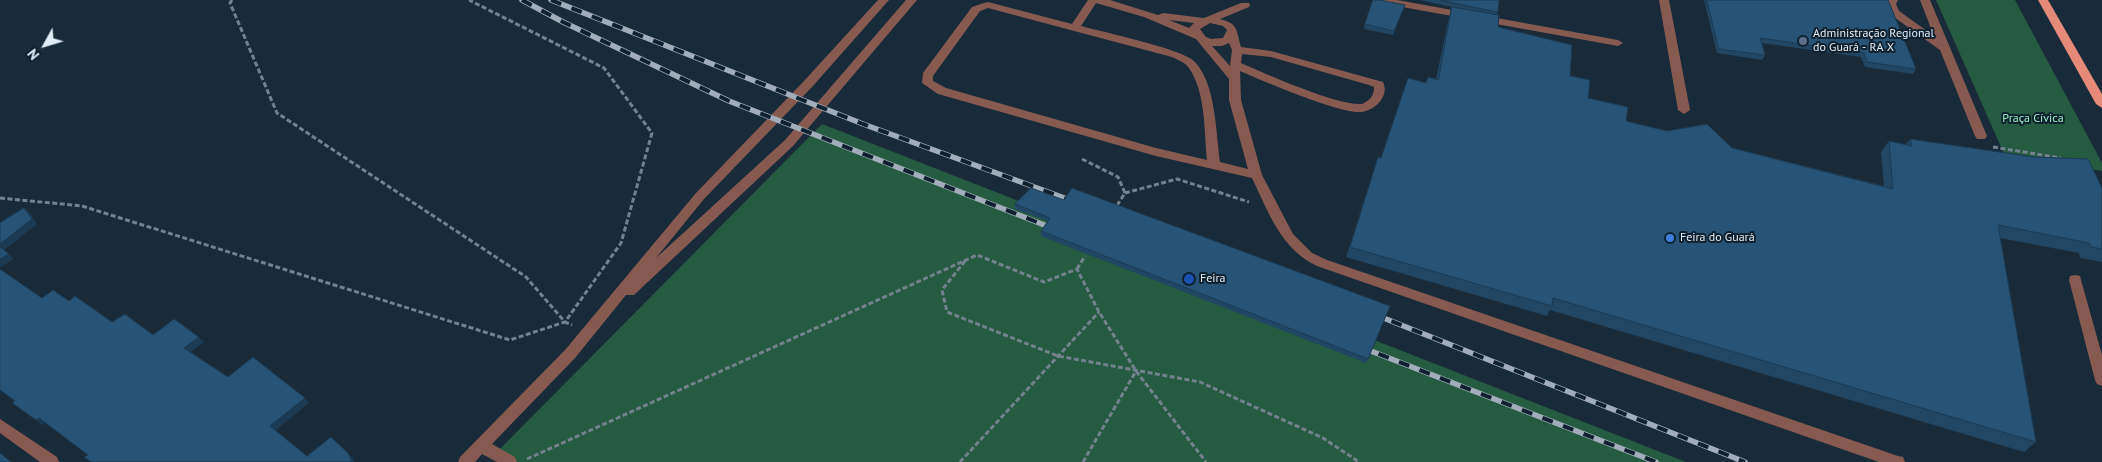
<!DOCTYPE html>
<html>
<head>
<meta charset="utf-8">
<style>
	body { margin:0 }
	#map { position:relative; width:2102px; height:462px; overflow:hidden; background:#192b39; font-family:"PT Sans",sans-serif }
	canvas { display:block }
	.north { position:absolute; left:20px; top:20px; width:50px; height:50px; -webkit-text-stroke:4px #0f212f; paint-order:stroke; rotate:231deg; font-size:14px; font-weight:700; line-height:20px; text-align:center; color:#e2edf7 }
	.north::after { content:''; display:block; margin:auto; width:18px; height:22px; background:#e2edf7; clip-path:polygon(50% 0,100% 100%,50% 72%,0 100%) }
</style>
</head>
<body>
<div id="map">
<canvas width="2102" height="462"></canvas>
<div class="north">N</div>
</div>
<script>
const context = document.querySelector('canvas').getContext('2d');
context.lineJoin = 'round';
function fill(path, color) { context.fillStyle = color; context.fill(path, 'evenodd'); }
function trace(path, color, width, dash) { context.strokeStyle = color; context.lineWidth = width; context.lineCap = dash ? 'butt' : 'round'; context.setLineDash(dash || []); context.stroke(path); }
function drawText(font, color, halo, rows, align = 'center') {
  context.font = font + ' "PT Sans",sans-serif'; context.lineWidth = 4; context.setLineDash([]); context.textBaseline = 'middle'; context.strokeStyle = halo; context.fillStyle = color; for (const [text, x, y, turn = 0] of rows) {
    context.save(); context.translate(x, y); context.rotate((+turn || 0) * Math.PI / 180); context.textAlign = isNaN(turn) ? turn : align; if (halo) context.strokeText(text, 0, 0); context.fillText(text, 0, 0); context.restore();
  }
}
fill(new Path2D(`
	M1936,0H2015L2102,163V171L2005,156Z
	M822,124L1686,462H498L491,458Z`), '#255b40');
trace(new Path2D(`
	M232,0L230,3L277,113L526,277L565,322L572,325
	M1993,147L2061,158
	M1082,159L1118,177L1125,193L1116,207
	M1125,193L1177,179L1249,202
	M0,198L82,206L510,340L565,322L621,243L652,133L604,68L469,0
	M965,261L942,290L947,312L1058,356L1200,382L1323,438L1359,462
	M1077,269L1085,256
	M527,459L977,255L1044,282L1077,269L1099,312L1136,371L1206,462
	M960,462L1099,312
	M1083,462L1136,371`), '#73828e', 3, [5, 2.5]);
fill(new Path2D(`
	M878,0H889L812,87L704,199L656,258L785,140L906,0H917L793,146L634,295H626L575,358L492,444L515,457L517,462H497L482,454L475,462H458L460,457L565,350L696,193L804,81Z
	M1088,0H1110L1158,15L1163,13L1204,18L1241,3H1249L1250,5L1249,7L1220,19C1239,24 1236,30 1241,47L1271,51L1383,82C1386,89 1385,94 1381,100C1376,107 1369,111 1361,112C1340,114 1263,81 1240,71L1241,100L1262,175L1293,234L1312,253L1327,260L1898,456L1903,457L1905,462H1879L1317,266C1281,249 1269,213 1252,178L1156,156L938,94L922,83L923,73L972,7L984,3L988,2L1072,24ZM1096,3L1144,17L1196,39L1229,79V100L1248,169L1220,162C1216,134 1216,84 1195,62C1184,49 1102,32 1081,26ZM988,8L1172,57C1178,60 1185,62 1189,68C1206,93 1204,131 1207,160L1156,148L946,88L933,81V76L980,11ZM1169,20L1194,23L1189,28ZM1210,23L1223,26L1227,30L1223,38L1211,39L1206,37L1200,29ZM1229,43L1232,50L1230,66L1212,46H1222ZM1242,54L1271,57L1369,85L1374,87C1374,96 1370,100 1362,104C1338,106 1266,74 1241,63Z
	M1375,0H1397L1618,40L1623,43L1618,46L1380,3Z
	M1659,0H1669L1690,110L1684,114L1678,110Z
	M1888,0H1898L1896,4L1899,11L1934,36L1920,0H1930L1987,136L1985,139H1977L1975,136L1940,50L1891,15L1886,4Z
	M2075,275L2080,276L2081,280L2102,355V386L2097,384L2095,380L2069,280L2070,276Z
	M0,419L57,457L59,462H40L0,433Z`), '#875a51');
fill(new Path2D(`
	M2038,0H2048L2102,94V108L2096,104Z`), '#e58978');
const rail = new Path2D(`
	M522,0L563,22L729,101L1057,230
	M551,0L863,124L1078,203
	M1371,313L1745,462
	M1358,346L1656,462`);
trace(rail, '#a1aeba', 5.5);
trace(rail, '#0f212f', 4, [11]);
fill(new Path2D(`
	M1419,0H1499L1497,15L1498,27L1570,76L1588,98L1626,121L1884,186L1881,152L1889,141L1905,145L1910,139L2102,188V262L2080,258L2079,253L2000,238L2036,442L2024,452L1550,310L1547,316L1346,257L1378,157L1381,158L1426,83L1428,77L1436,79L1449,17L1452,7Z
	M1704,0H1888L1916,69L1913,74L1865,67L1861,57L1762,43L1765,55L1762,60L1717,53Z
	M1403,9L1393,35L1364,29L1365,24Z
	M1064,200L1390,306L1366,363L1041,236V231L1048,221L1015,209V204Z`), '#214765');
fill(new Path2D(`
	M24,208L30,213L37,224L3,251L0,248V244Z
	M9,254L14,259L0,268V259Z
	M199,337L204,342L189,353L184,348Z
	M305,398L309,403L275,431L270,426Z
	M39,418L45,423L42,425L36,420Z
	M348,453L353,458L354,462H352Z`), '#1b3a53');
const building = new Path2D(`
	M1373,0H1380L1405,5L1394,31L1365,24Z
	M1441,0H1499L1498,12Z
	M1707,0H1888L1916,69L1867,62L1864,53L1760,38L1765,55L1719,49Z
	M1452,7L1499,15L1498,27L1572,45L1570,76L1590,80L1588,98L1628,107L1626,121L1667,131L1707,124L1732,148L1893,189L1889,141L1912,146L1910,139L2034,157L2088,159L2102,188V249L2091,247L2089,243L1998,225L2036,442L1553,298L1552,306L1350,247L1378,157L1381,158L1408,78L1426,83L1428,77L1438,80Z
	M1031,188L1064,200L1072,188L1390,306L1368,359L1041,231L1050,218L1015,204Z
	M24,208L32,219L0,244V223Z
	M0,247L9,254L0,259Z
	M0,269L42,298L53,290L69,301L75,296L112,322L125,314L153,335L174,319L199,337L184,348L228,377L253,357L305,398L270,426L307,456L331,437L348,453L352,462H91L84,457L88,455L39,418L36,420L12,403L15,401L0,390Z
	M0,453L11,462H0Z`);
fill(building, '#265376');
trace(building, '#1b3a53', 1);
for (const [x, y, r, color] of [
	[1803,41,5,"#5c6f8a"],
	[1670,238,5,"#3f7fe0"],
	[1189,279,6,"#1a4fb4"]
]) { const dot = new Path2D(); dot.arc(x, y, r, 0, 2 * Math.PI); context.fillStyle = color; context.fill(dot); trace(dot, '#0f212f', 2); }
drawText('12px', '#e2edf7', '#0f212f', [
	["Administração Regional",1813,34],
	["do Guará - RA X",1813,48],
	["Feira do Guará",1680,238],
	["Feira",1200,279]
], 'left');
drawText('12px', '#99efc0', '#0f212f', [
	["Praça Cívica",2033,119]
]);
</script>
</body>
</html>
